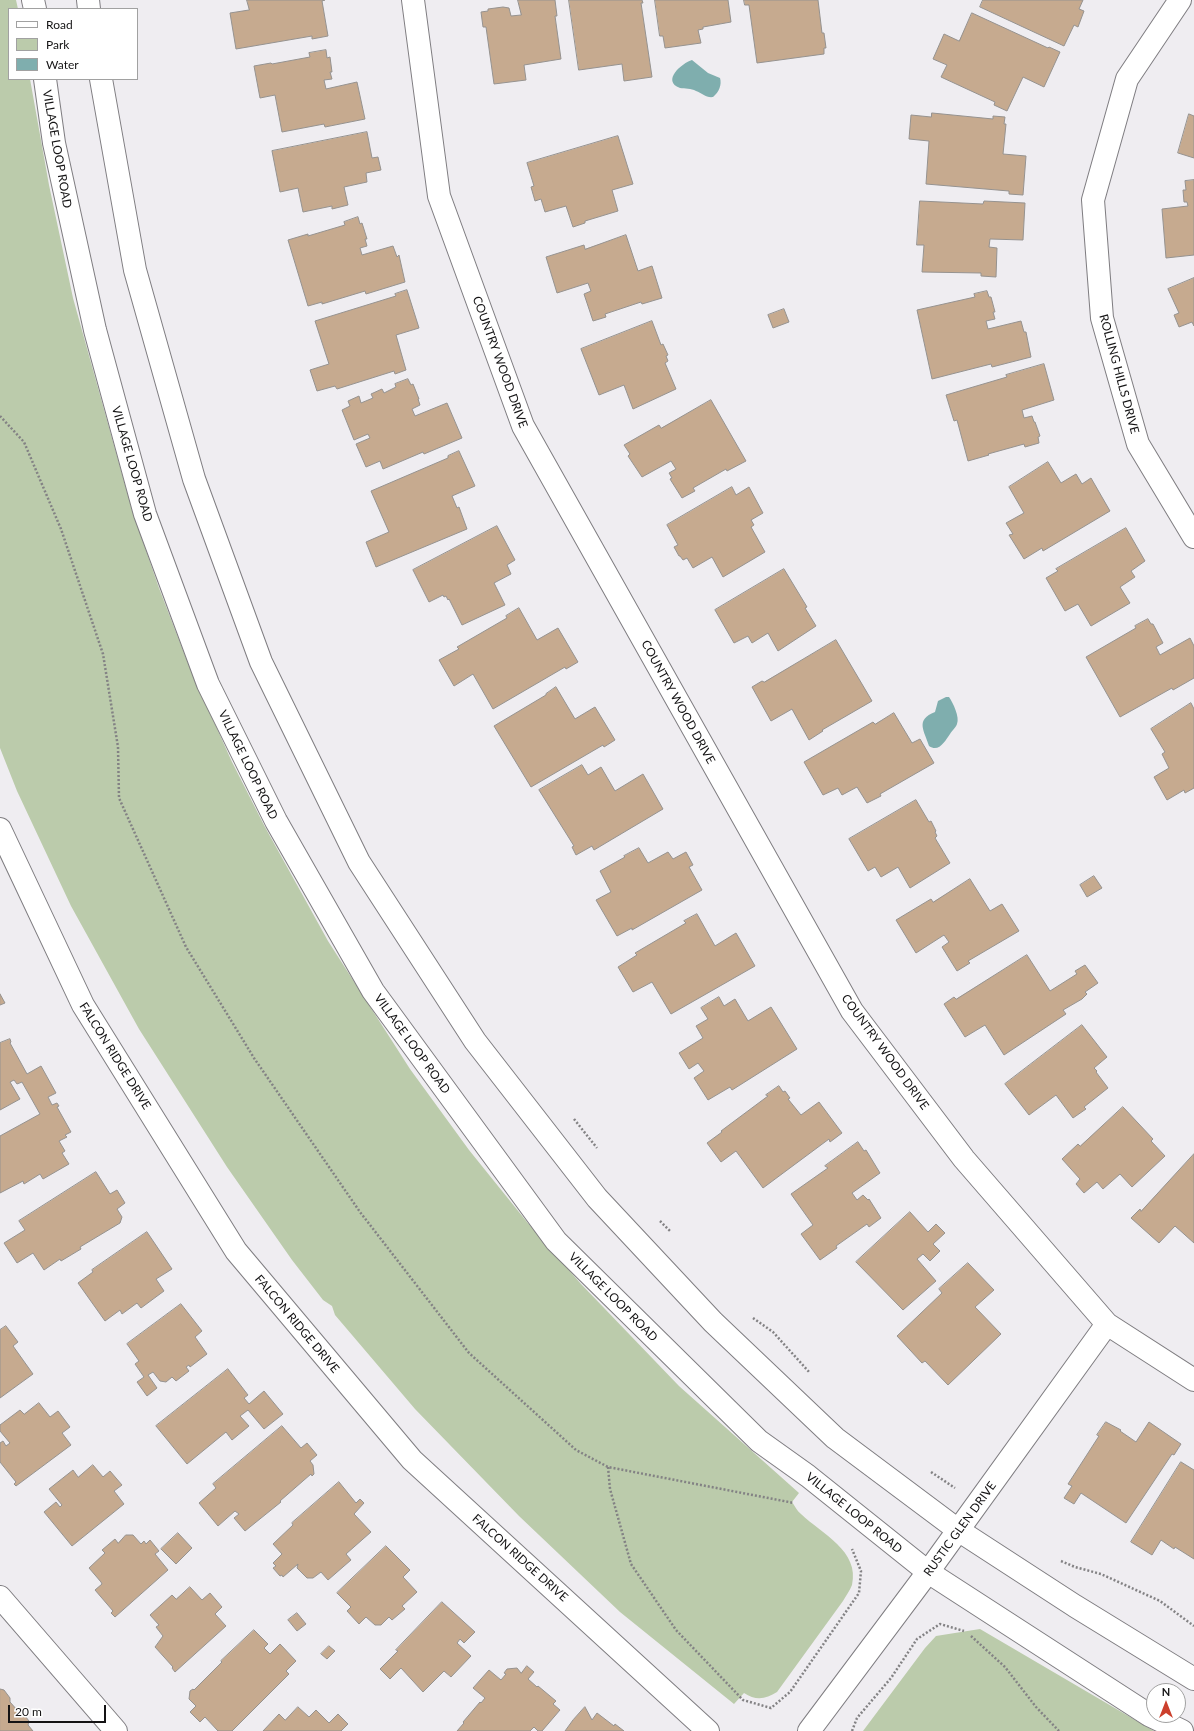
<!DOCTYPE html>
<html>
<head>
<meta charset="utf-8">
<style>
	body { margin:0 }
	#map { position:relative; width:1194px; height:1731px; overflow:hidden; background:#efedf1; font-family:Lato,sans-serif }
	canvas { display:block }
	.legend { position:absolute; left:8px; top:8px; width:130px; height:72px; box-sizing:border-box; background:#fff; border:1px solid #a1a1a1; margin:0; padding:5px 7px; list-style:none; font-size:12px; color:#141314 }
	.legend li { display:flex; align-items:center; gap:8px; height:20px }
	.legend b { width:20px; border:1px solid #a1a1a1 }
	.north { position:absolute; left:1146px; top:1683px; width:40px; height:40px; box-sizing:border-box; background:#fff; border:1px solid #a1a1a1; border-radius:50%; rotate:0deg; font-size:11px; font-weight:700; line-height:16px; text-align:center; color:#141314 }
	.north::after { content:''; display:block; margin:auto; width:14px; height:18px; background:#cc402d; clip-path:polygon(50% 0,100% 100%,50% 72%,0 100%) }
	.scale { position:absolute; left:8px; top:1705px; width:98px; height:18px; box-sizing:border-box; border:2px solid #141314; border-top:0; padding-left:5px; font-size:12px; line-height:14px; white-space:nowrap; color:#141314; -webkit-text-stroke:3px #fff; paint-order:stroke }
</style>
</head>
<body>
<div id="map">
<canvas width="1194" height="1731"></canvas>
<ul class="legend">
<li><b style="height:5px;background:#fff"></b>Road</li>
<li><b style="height:11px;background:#bbcbab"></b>Park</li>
<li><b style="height:11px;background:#7faeae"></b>Water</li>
</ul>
<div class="north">N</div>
<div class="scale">20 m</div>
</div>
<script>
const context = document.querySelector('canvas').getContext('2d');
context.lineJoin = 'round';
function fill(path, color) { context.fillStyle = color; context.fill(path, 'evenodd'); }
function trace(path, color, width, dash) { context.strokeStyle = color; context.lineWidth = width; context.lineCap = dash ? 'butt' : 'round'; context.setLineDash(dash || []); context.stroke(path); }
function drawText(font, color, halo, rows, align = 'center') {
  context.font = font + ' Lato,sans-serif'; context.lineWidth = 3; context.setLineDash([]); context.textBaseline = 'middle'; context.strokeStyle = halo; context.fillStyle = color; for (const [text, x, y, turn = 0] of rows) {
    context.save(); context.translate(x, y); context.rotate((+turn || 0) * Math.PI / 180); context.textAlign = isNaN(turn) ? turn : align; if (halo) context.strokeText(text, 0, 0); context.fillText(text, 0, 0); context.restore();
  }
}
fill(new Path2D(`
	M0,0H16L18,9H9V79H30L49,185L73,298L132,510L159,588L189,666L232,762L265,827L328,941L410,1069L469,1150L527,1222L581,1284L679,1386L799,1493L792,1502C795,1506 797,1511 801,1514C822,1534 860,1551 852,1585C850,1590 846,1596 843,1601L777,1692C766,1699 756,1701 744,1693L734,1704L620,1612L519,1516L415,1409L335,1315L332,1306L323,1300L292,1260L227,1167L139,1029L71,906L17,791L0,748Z
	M980,1629L1154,1731H863L925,1648L936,1636Z`), '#bbcbab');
fill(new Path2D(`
	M692,60L708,73L720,78C722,85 719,92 713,97C706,98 702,93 696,91C691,88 685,89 680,88C661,81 682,63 692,60Z
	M946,697H949C953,703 960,717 957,724C956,727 952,731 950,734C945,741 939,753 929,746C924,730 915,720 935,712L938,701Z`), '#7faeae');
const building = new Path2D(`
	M247,0H325L322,1L328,36L312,39V36L236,49L230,13L249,10Z
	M518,0H555L557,16H555L561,59L524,65L526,80L494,84L486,27H483L481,12L488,11V9L503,7L509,8L511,16L521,15Z
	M569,0H642L643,3H641L652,77L624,81L622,64L579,70Z
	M655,0H728L731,22L703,27V29L698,30L701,43L665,48L663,36H660Z
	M744,0H818L822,33H824L826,48H824V54L757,63L749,5H745Z
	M983,0H1083L1079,9L1084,11L1078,27L1074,25L1064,46L980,7Z
	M972,13L1048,48L1049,47L1060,52L1044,87L1023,77L1007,111L994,105L995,102L941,77L947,65L933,59L944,34L959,41Z
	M326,50L327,58L330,57L332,72H330L332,79L324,80L326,89L357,82L365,119L325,127L324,124L282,132L275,95L260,98L254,66L271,63L272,64L310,57L309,53Z
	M932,113L993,119V116L1005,117L1004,124H1006L1003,154L1026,156L1023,195L1009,194V191L926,184L929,141L909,139L911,115L931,117Z
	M1189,114L1194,116V158L1178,153Z
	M367,132L372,158L378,157L381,170L366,173L367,182L344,187L348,205L332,209V206L303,212L298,188L280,192L272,151Z
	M618,136L633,184L612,190L618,211L585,221V223L573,227L566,206L545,212L541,199L535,201L531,187L534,186L527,163Z
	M1194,180V255L1166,258L1162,209L1188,206L1187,202H1184L1183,190H1186L1185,181Z
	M920,201L983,204L984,201L1025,203L1023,240L990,239L989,247L997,248L996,277L981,276V273L922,272L924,245H917Z
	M358,217L360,224L362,223L367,239H365L367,246L360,248L362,255L393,246L397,257L399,255L405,282L366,294L365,291L322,304V302L308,306L288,240L308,234V236L345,225L344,222Z
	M626,235L638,271L652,266L662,298L642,304L641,302L605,314L606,317L593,321L584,294L591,291L588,283L557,293L546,257L584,245L585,249Z
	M1194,278V326L1192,322L1179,327L1174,315L1179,313L1168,289Z
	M407,290L419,328L396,335L406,370L395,374L394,371L337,389L335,386L317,391L310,370L329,364L315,321L396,296L395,294Z
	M987,291L989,297H991L995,312H993L995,319L986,321L988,329L1021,321L1024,332H1026L1031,357L992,367L991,364L932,379L917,310L975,297L974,294Z
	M784,309L789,322L773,328L768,315Z
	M652,321L661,345L663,344L668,355L666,356L668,361L665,363L676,389L633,409L624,385L599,395L581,349Z
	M1044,364L1054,400L1022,410L1024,418L1032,416L1034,422H1035L1040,436L1038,437L1039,443L1025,447L1024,444L988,454L989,455L968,461L957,420L954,421L946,395L1007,377L1006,375Z
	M408,379L411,385L413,384L419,399H418L420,405L412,409L415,416L447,403L462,438L424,454L423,452L383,469L380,461L366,467L356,444L370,438L368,434L354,440L342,410L350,406L348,401L359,396L361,403L373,398L371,394L382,389L384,393L396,387L395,384Z
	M711,400L746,461L727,471L726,469L693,488L695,491L682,498L670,479L672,478L669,473L676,469L671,461L642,477L628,456L630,454L624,445L659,425L661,428Z
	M459,451L475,486L452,496L457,508L459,507L467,529L376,567L366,542L389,532L371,491L448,458V456Z
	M1048,462L1061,483L1076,474L1082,484L1091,478L1110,511L1043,551L1042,548L1024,559L1009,535L1013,534L1006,523L1024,513L1009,487Z
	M732,487L736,495L749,487L763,513L751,520L754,525L751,527L765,552L723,577L712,557L693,568L687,558L683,560L680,556H679L674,547L678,545L667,525Z
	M497,526L515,560L507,565L511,574L494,583L505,605L462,625L449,599L448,600L446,596L444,597L443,595L429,602L413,570Z
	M1126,528L1145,561L1131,571L1135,577L1120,587L1130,603L1091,626L1078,604L1065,611L1046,578L1058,571L1056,569Z
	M784,569L807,607L805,608L816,626L778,651L768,633L752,643L748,636L734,643L715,610Z
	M519,608L537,640L558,628L578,662L566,669L565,667L493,709L473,674L454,686L439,660L459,649L457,647L507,618L506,616Z
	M1148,619L1151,624H1153L1163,643L1156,647L1160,655L1190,638L1194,646V678L1173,690L1172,688L1120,717L1086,657L1136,628L1135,626Z
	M836,640L872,701L822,730L823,731L809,740L792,709L771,721L752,687L762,681L764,682Z
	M556,687L575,719L595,707L615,740L604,747L603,745L531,787L494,726L546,695V694Z
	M1191,703L1194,709V788L1185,793L1184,790L1167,800L1154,777L1169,768L1162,754L1165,752L1151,729Z
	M894,713L912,743L920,739L934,763L880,794L881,796L867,803L857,787L842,795L838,788L823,795L804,762L873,722L875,724Z
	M582,765L588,775L601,767L615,791L643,774L663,809L594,850L592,846L576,855L572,847L574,846L539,790Z
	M916,800L929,822L931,821L936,831L935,832L937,836L935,838L950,863L910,888L898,867L881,877L875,867L868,871L849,839Z
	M639,848L648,863L668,852L673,859L686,852L693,865L689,867L702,890L632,930V928L617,936L596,900L611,892L600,871L625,857L624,856Z
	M1094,876L1102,888L1087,897L1080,885Z
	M970,879L990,911L1002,904L1019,931L968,961L970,963L957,971L942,947L949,942L944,935L916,953L896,920L931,899L933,902Z
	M697,914L715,946L736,933L755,966L671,1014L652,982L633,992L618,967L637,955L635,953L686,923L684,921Z
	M1027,955L1050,991L1077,974L1075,971L1085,965L1098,983L1085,992L1087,994L1082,999L1063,1010L1066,1014L1004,1055L985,1025L965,1037L944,1004L954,997L956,999Z
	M0,994L5,1003L0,1005Z
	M719,997L724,1006L735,999L748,1021L771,1007L797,1049L732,1090L730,1087L708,1100L694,1078L704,1071L698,1063L689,1069L679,1053L703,1038L696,1026L708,1019L701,1008Z
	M1082,1025L1107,1057L1094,1068L1097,1071L1096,1072L1108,1088L1084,1107L1086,1109L1073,1118L1056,1095L1029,1115L1005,1084Z
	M10,1039L11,1042L10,1043L27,1074L41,1066L56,1093L48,1097L52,1105L57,1103L59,1106L57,1107L71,1132L65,1135L67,1137L59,1141L65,1151L62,1153L69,1164L43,1179L40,1174L24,1184L23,1181L0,1193V1136L40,1114L22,1082L17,1084L14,1080L10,1082L20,1099L0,1110V1043Z
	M779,1086L783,1092L785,1091L790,1098L788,1099L801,1115L819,1102L842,1133L830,1142L829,1139L763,1188L736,1151L721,1162L707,1143L722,1132L721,1131L768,1096L766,1095Z
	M1123,1107L1153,1139L1151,1141L1165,1156L1132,1187L1120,1174L1103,1189L1097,1182L1084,1193L1076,1184L1080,1179L1062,1159L1078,1144L1080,1146Z
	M858,1142L864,1151L866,1150L880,1173L852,1193L857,1200L863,1195L868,1200L869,1199L881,1218L869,1227L867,1224L836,1246L837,1248L820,1260L801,1234L813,1225L791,1194L828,1168L825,1166Z
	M1194,1154V1243L1175,1226L1159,1243L1131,1218L1140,1209L1141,1211Z
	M96,1172L110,1194L117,1190L125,1203L117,1209L122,1217L120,1223L80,1247L81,1249L61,1261L60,1259L44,1270L33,1253L17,1263L4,1243L25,1230L19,1221Z
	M910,1212L928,1232L936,1224L945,1233L933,1244L940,1251L930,1261L923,1254L917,1259L936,1281L903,1310L856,1262Z
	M147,1232L172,1269L156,1279L164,1291L141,1308L137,1303L122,1314L120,1310L105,1321L78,1283L93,1272L92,1270Z
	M968,1263L994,1290L975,1307L1001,1334L948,1385L925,1361L922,1363L897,1336L942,1293L939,1289Z
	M181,1304L202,1331L195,1337L207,1354L190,1367L189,1365L186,1367L189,1371L176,1381L172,1377L166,1382L160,1381L153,1372L148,1375L157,1388L147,1396L137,1382L144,1377L135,1364L139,1361L127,1344Z
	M6,1326L18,1342L13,1346L33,1374L0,1398V1330Z
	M228,1369L248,1395L244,1398L249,1404L264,1391L283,1414L264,1429L248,1410L240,1416L249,1426L232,1440L226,1432L187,1464L156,1426Z
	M39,1403L50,1417L58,1411L70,1427L62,1433L71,1445L16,1486L14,1484L16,1482L0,1462V1443L3,1441L6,1446L10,1443L0,1431V1425L20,1410L24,1414Z
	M1106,1422L1121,1430L1120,1431L1136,1442L1149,1422L1181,1444L1174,1455L1172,1454L1126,1523L1081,1493L1074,1504L1064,1498L1072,1486L1068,1484L1099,1436L1097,1435Z
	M282,1426L301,1448L307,1443L317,1455L310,1461L313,1465L314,1474L312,1476L311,1474L280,1501L281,1502L245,1531L234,1518L239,1514L235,1511L218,1526L199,1503L216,1488L213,1484Z
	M1181,1462L1194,1470V1559L1175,1547L1174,1549L1161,1540L1152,1555L1131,1542Z
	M93,1465L103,1477L110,1471L122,1485L114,1491L124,1504L72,1546L44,1512L56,1502L60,1507L62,1505L49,1489L73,1470L78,1477Z
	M339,1482L356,1503L360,1499L364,1503L354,1514L371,1532L346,1554L351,1560L328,1580L321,1572L313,1578H307L297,1568L298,1564L283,1577L282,1575L280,1576L273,1568L276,1566L273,1563L282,1554L273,1544L293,1525L292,1523Z
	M178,1533L192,1548L176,1564L161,1549Z
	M126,1535H133L141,1544L144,1541L146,1544L150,1540L159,1551L155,1554L168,1570L115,1617L111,1613L113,1611L95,1590L102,1584L101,1582L89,1568L105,1553L102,1550L115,1539L118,1543Z
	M386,1546L410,1570L403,1577L417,1592L402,1606L405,1609L392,1620L389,1617L381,1625H375L366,1617L359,1624L347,1611L351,1607L337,1593Z
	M190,1587L202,1600L210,1593L222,1607L215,1614L226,1626L175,1672L172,1668L173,1667L155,1647L163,1636L156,1627L159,1625L150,1615L172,1595L176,1599Z
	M442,1602L475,1632L464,1643L460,1639L457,1643L471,1656L451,1677L444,1671L423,1692L401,1668L390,1679L380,1669L398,1651L396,1650Z
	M297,1613L306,1624L297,1631L288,1620Z
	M254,1630L268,1644L264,1648L270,1654L280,1644L296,1661L286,1671L289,1674L232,1731H218L205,1717L200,1722L190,1712L196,1706L189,1699L190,1691L193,1689L194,1690L222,1662L221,1661Z
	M329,1646L335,1651L327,1659L321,1654Z
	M527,1666L534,1672L528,1679L537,1687L538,1686L556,1701L553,1704L560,1710L542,1731H538L534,1727L530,1731H457L464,1723L463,1722L480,1702L481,1703L485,1698L473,1688L489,1670L501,1680L506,1674L504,1673L507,1669L517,1668L521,1673Z
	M0,1689L4,1690L10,1698V1702L18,1711L22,1712L29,1721L28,1725L33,1731H0Z
	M298,1707L309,1717L316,1710L329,1723L338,1714L348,1724L341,1731H263L279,1714L285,1720Z
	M585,1707L592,1720L597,1713L614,1726L615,1724L624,1731H565L573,1720Z`);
fill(building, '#c6aa8f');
trace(building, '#95928f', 1);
const minor = new Path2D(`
	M413,0L439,196L523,426L852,1011L964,1159L1107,1324L1194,1380
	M1180,0L1127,79L1093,200L1102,318L1138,444L1194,537
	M0,829L83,1005L236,1251L412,1460L708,1731
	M0,1597L116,1731
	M809,1731L928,1572L1107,1324`);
const secondary = new Path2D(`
	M33,0L35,9
	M88,0L89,9
	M45,79L54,143L95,330L145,514L208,684L276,821L373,991L556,1241L759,1441L808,1476L928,1572L1149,1715L1182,1731
	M101,79L135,270L194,479L261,662L359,862L475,1041L597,1198L713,1322L835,1438L958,1530L1075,1606L1194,1679`);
trace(minor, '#7f7d81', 24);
trace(secondary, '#7f7d81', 24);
trace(new Path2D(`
	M0,416L24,442L61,529L103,654L118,747L119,798L186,947L254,1058L360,1212L469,1353L576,1450L608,1467L794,1503
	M574,1119L597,1148
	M660,1221L670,1231
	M753,1318L773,1332L810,1373
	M608,1467L610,1489L631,1564L676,1630L743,1700L771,1708L790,1692L859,1593L861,1571L852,1549
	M931,1472L955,1488
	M1061,1561L1075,1567L1101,1574L1160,1601L1194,1626
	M971,1636L1005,1667L1036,1707L1059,1731
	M852,1731L857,1718L891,1678L917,1639L940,1624L964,1631`), '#838284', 2.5, [2, 2]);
trace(minor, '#fff', 22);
trace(secondary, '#fff', 22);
drawText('12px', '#141314', '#fff', [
	["VILLAGE LOOP ROAD",57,149,80],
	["COUNTRY WOOD DRIVE",500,362,70],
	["ROLLING HILLS DRIVE",1119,374,75],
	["VILLAGE LOOP ROAD",132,464,74],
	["COUNTRY WOOD DRIVE",678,702,61],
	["VILLAGE LOOP ROAD",248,765,64],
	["VILLAGE LOOP ROAD",412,1044,54],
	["COUNTRY WOOD DRIVE",885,1052,54],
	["FALCON RIDGE DRIVE",115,1056,58],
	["VILLAGE LOOP ROAD",613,1297,45],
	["FALCON RIDGE DRIVE",297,1324,50],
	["VILLAGE LOOP ROAD",854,1513,39],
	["RUSTIC GLEN DRIVE",960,1529,-54],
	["FALCON RIDGE DRIVE",520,1558,42]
]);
</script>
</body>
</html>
